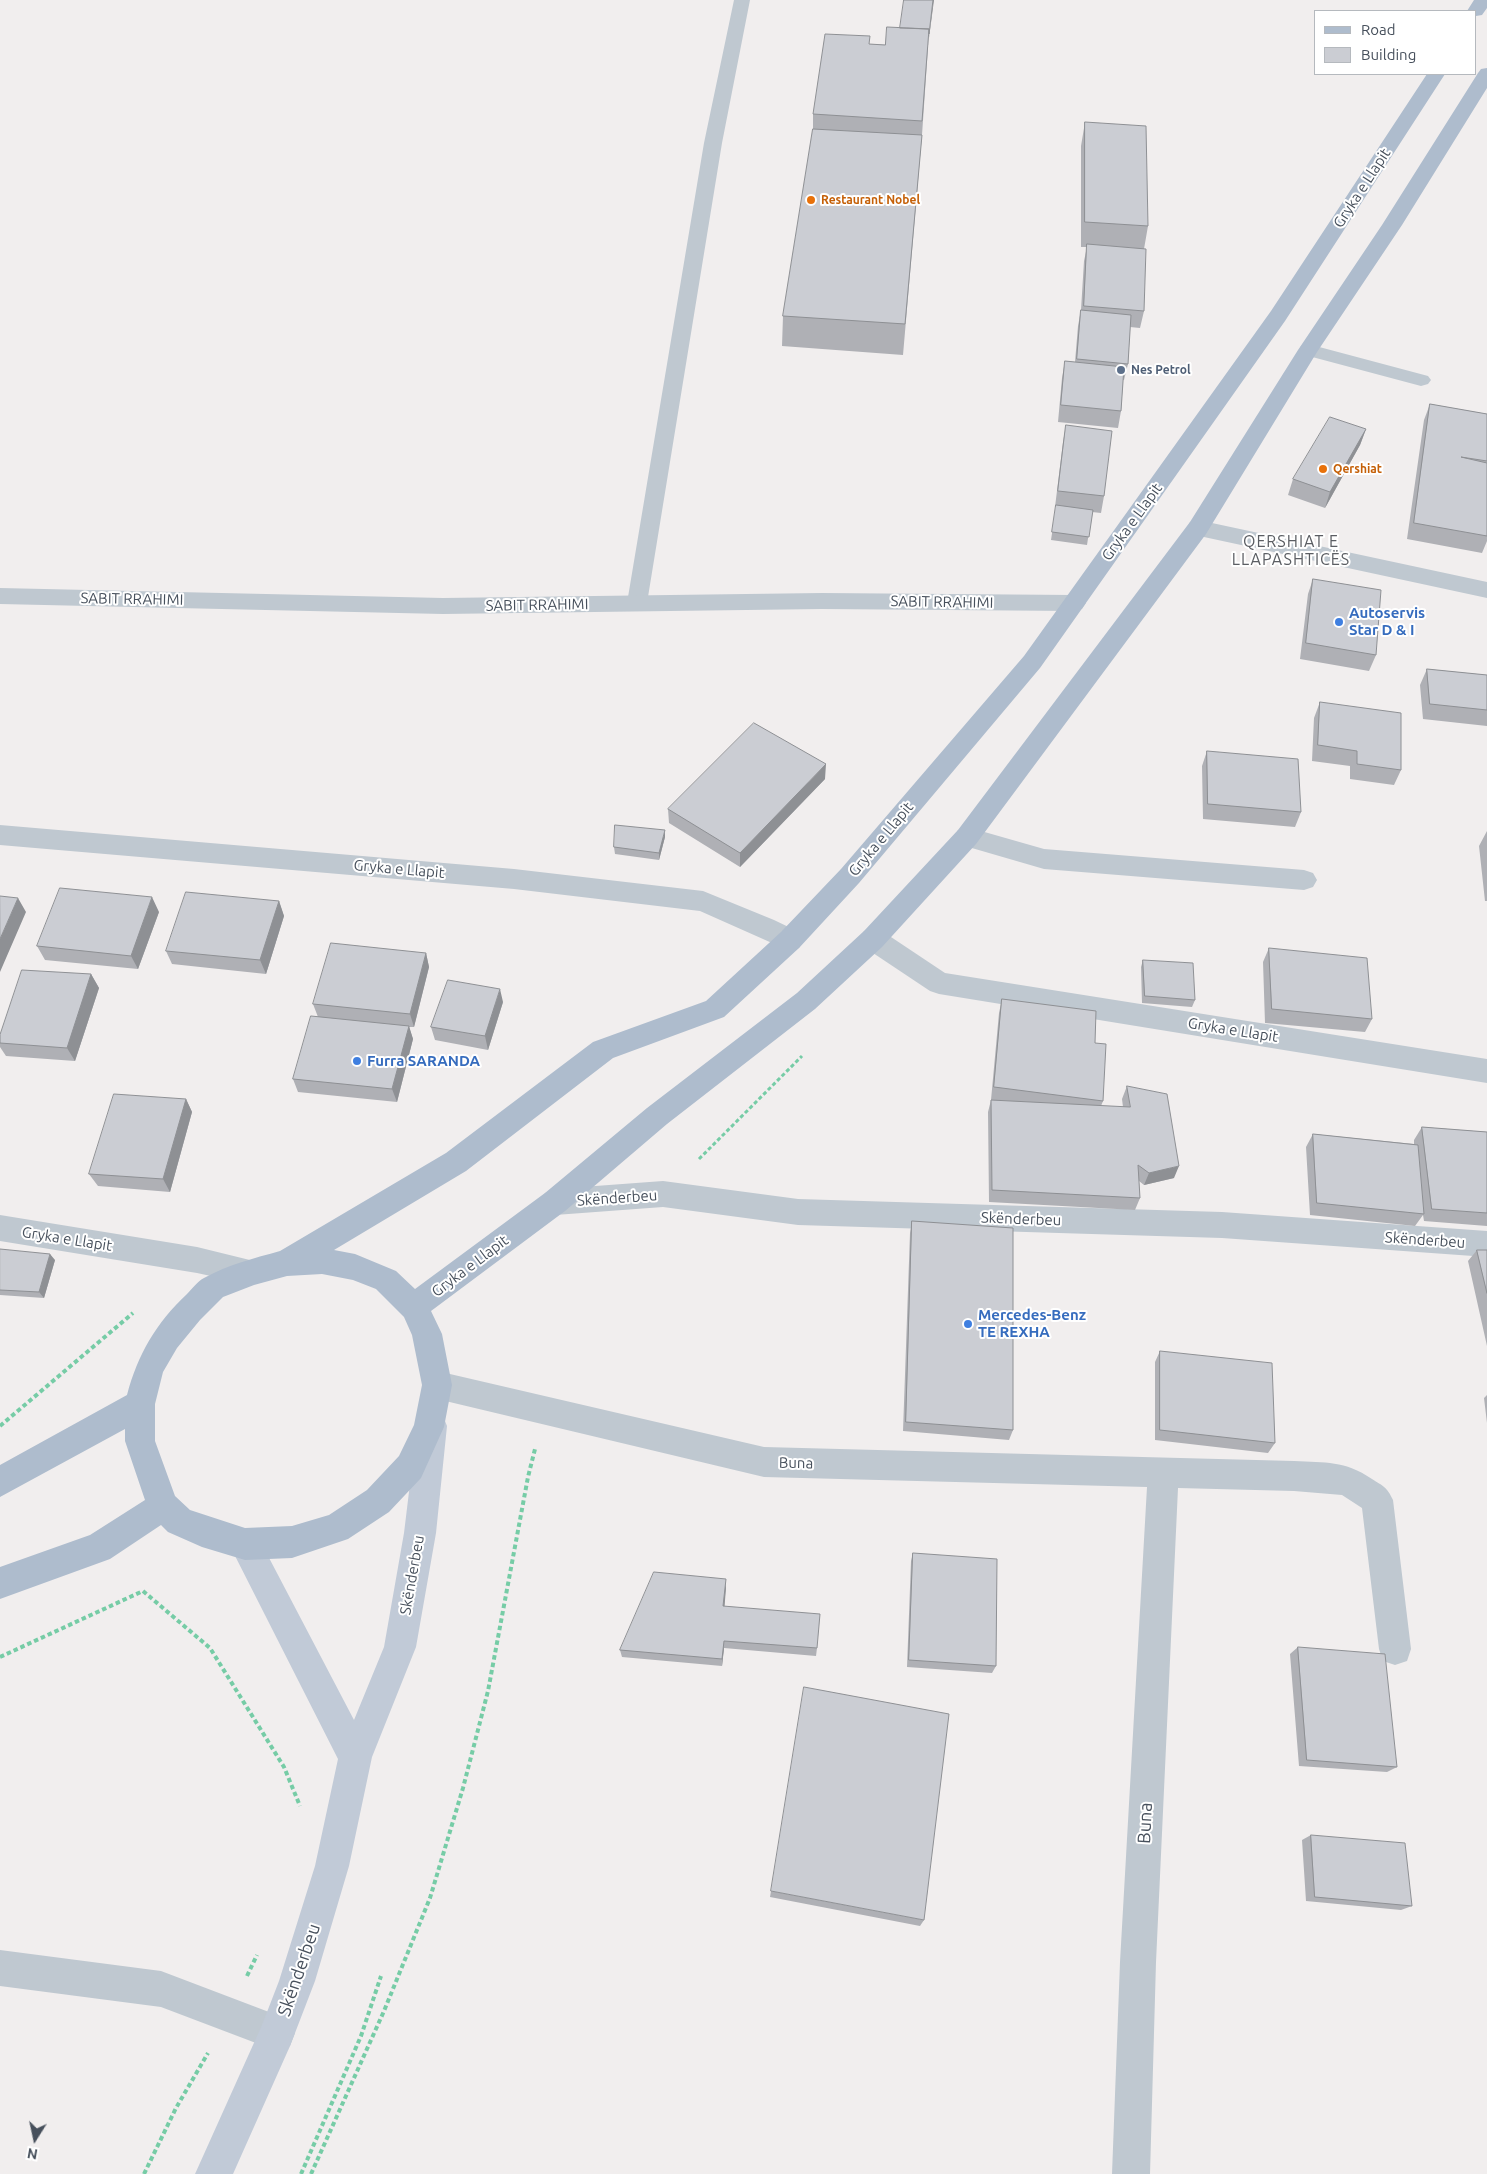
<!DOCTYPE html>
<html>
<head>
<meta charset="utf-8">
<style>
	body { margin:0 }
	#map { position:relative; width:1487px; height:2174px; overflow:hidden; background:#f1eeee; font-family:Ubuntu,sans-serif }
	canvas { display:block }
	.legend { position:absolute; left:1314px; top:10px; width:162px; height:65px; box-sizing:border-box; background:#fff; border:1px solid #b5b9be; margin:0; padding:6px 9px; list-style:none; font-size:15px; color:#47505c }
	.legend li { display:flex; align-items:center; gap:10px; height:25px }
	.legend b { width:25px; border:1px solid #b5b9be }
	.north { position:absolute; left:10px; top:2114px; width:50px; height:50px; -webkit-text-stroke:4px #fff; paint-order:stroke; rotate:190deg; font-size:14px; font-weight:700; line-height:20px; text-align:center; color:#47505c }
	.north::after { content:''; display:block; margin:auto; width:18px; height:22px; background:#47505c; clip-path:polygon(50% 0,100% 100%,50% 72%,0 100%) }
</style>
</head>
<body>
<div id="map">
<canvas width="1487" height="2174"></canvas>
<ul class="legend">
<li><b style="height:6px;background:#aebccd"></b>Road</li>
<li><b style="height:14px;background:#cbcdd3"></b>Building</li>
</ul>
<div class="north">N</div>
</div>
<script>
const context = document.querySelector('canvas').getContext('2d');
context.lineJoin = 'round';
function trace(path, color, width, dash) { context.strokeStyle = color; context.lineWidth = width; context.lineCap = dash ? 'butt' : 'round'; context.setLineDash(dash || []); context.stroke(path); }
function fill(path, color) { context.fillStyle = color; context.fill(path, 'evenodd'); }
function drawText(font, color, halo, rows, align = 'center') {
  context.font = font + ' Ubuntu,sans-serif'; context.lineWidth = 4; context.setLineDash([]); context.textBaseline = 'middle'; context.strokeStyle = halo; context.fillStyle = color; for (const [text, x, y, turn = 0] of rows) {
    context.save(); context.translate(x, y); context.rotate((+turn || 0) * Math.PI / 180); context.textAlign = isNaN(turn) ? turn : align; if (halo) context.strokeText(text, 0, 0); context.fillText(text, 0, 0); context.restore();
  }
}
trace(new Path2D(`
	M699,1159L802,1056`), '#76cca6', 3, [4, 2.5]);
trace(new Path2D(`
	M0,1426L133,1313
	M0,1657L143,1591L210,1648L284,1767L300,1806
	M247,1976L257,1955
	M144,2174L176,2108L208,2053
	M301,2174L361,2036L381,1976
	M311,2174L384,2011L430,1898L463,1788L488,1691L528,1477L535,1449`), '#76cca6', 4, [4.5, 3]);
fill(new Path2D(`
	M734,0H750L722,143L647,603L644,608L637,611L630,608L627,603L704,143Z
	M1308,344L1428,376L1431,380L1428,384L1421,386L1301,354L1299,350L1301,346Z`), '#bfc8d0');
fill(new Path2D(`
	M1198,520L1487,582V598L1190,534L1187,528L1190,522Z
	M0,588L443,598L822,593L1074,595L1082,597L1086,603L1082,609L1074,611L822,609L443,614L0,604Z
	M0,825L514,869L703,891L774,920L799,932L803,940L799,948L790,951L700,911L514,889L0,845Z
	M967,827L1044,849L1304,870L1313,873L1317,880L1313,887L1304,890L1044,869L958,844L954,837L958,830Z
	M873,928L882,931L945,973L1487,1059V1083L939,994L930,991L864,947L860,939L864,931Z
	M663,1181L798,1199L1222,1212L1487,1231V1257L1222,1238L798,1225L663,1207L555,1215L545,1211L541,1202L545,1193L555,1189Z
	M0,1215L197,1247L262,1263L267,1272L262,1281L252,1285L197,1273L0,1241Z
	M437,1371L764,1447L1294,1461C1326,1463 1344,1460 1372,1479C1383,1486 1387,1487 1393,1500L1411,1649L1407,1661L1395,1665L1383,1661L1379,1649L1362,1508L1342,1495L1294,1491L1178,1488L1156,1962L1150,2174H1112L1120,1962L1147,1487L764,1477L437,1399L426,1395L422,1385L426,1375Z
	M0,1950L161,1971L290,2020L295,2033L290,2046L277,2051L161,2007L0,1986Z`), '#bfc8d0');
fill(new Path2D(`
	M432,1411L443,1416L447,1426L436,1533L416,1647L372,1757L349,1866L315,1981L290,2046L233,2174H195L262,2025L279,1981L315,1866L338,1759L229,1544L234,1533L245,1528L256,1533L354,1720L384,1647L404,1533L417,1426L421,1416Z`), '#c1cad7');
fill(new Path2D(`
	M1474,0H1487V8L1482,15L1476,16V11H1467Z
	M1487,68V88L1402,225L1317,352L1206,534L976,844L882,947L815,1009L667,1124L565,1211L431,1311L442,1334L452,1385L444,1427L421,1478L389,1512L348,1539L292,1558L245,1560L202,1547L168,1532L161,1525L110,1559L0,1599V1567L90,1535L145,1500L125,1441V1429L0,1497V1465L127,1395C138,1354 156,1323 187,1294C192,1289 198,1281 204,1278C227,1265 255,1258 280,1251L446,1153L593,1042L706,1001L781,932L841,869L1024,656L1271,311L1427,74H1445L1285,321L1040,668L859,883L799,948L724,1017L613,1058L466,1171L334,1250L355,1254L396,1271L415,1289L545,1193L647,1108L797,993L864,931L958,830L1190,522L1298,350L1382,225L1478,73L1481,69ZM322,1274L353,1280L376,1289L404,1317L412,1335L422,1385L414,1425L399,1456L367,1490L329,1515L292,1526L245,1528L190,1510L175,1496L155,1441V1404L163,1372L177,1348L200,1320L223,1297L254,1285L287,1276Z`), '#aebccd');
fill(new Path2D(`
	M869,44L928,47L922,135L903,355L782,346L783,316L813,129V114Z
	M1085,122L1148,226L1144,249V311L1140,328L1130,327L1128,364L1124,380H1123L1121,411L1118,428L1058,422L1062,378L1065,361L1075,362L1078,326L1081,310L1084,261L1087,247H1081V146Z
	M1430,404L1487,414V541L1482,553L1407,539L1424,420Z
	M1066,425L1104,496L1101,513L1092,512L1087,545L1051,540L1056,507H1055L1063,442Z
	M1366,429L1360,445L1325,508L1288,495L1293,479Z
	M1313,579L1376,655L1369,671L1300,659L1308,594Z
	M1427,669L1487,675V726L1423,719L1420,685Z
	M1320,702L1401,770L1394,785L1350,779V766L1312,761L1314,718Z
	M1207,751L1301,812L1295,827L1203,819L1202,766Z
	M825,779L740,867L669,823L668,809Z
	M1487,831V901H1485L1479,846Z
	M665,837L659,860L615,854L614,847Z
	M279,901L284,916L266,974L172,964L166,951Z
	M159,912L138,969L45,960L37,946Z
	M1269,948L1372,1019L1365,1032L1265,1023L1263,962Z
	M426,953L429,967L414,1027H409L413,1039L397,1102L298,1092L293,1079L318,1017L313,1004Z
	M1143,960L1195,1000L1192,1007L1142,1003L1141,967Z
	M91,974L99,988L75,1061L6,1056L0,1047V1035Z
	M1002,999L1095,1043L1103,1101L1101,1106L1123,1107L1122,1099L1127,1086L1174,1178L1144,1185L1139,1181L1140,1198L1135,1210L989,1202L988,1112L991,1100L999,1013Z
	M503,1002L488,1050L435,1040L431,1027Z
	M186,1099L192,1112L170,1192L98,1186L89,1174Z
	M1422,1127L1487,1132V1226L1424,1221L1423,1215L1415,1226L1310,1215L1306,1147L1313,1134L1414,1144V1140Z
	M912,1221L1013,1430L1009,1440L903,1431L910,1233Z
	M0,1249L55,1260L44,1298L0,1295Z
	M1477,1250H1487V1346L1468,1261Z
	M1160,1351L1275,1443L1268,1453L1155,1440V1362Z
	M1487,1395V1423L1484,1398Z
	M913,1553L996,1666L992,1673L907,1667L911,1561Z
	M726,1587L724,1606L817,1648L816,1656L724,1648L722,1666L622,1657L620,1650Z
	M1298,1647L1397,1767L1387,1772L1299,1766L1290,1654Z
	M1311,1835L1412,1906L1401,1910L1306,1901L1302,1840Z
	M771,1891L924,1920L920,1926L770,1897Z`), '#afb0b5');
fill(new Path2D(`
	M933,0H934L927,53L929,36Z
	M1366,429L1360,445L1325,508L1330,492Z
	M826,764L825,779L740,867V853Z
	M665,830V837L659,860V853Z
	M152,897L159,912L138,969L131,956Z
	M18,898L26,912L0,972V939Z
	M279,901L284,916L266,974L260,960Z
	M426,953L429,967L414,1027L410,1014Z
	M91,974L99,988L75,1061L67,1048Z
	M500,989L503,1002L488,1050L485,1036Z
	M409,1026L413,1039L397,1102L392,1089Z
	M186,1099L192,1112L170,1192L163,1179Z
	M1179,1166L1174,1178L1144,1185L1149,1173Z
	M50,1254L55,1260L44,1298L39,1292Z
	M726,1579V1587L724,1614L723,1606Z
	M724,1641V1648L722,1666V1659Z`), '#8e9094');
const building = new Path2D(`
	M904,0H933L929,34V29L900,28Z
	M887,27L929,29L922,121L813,114L825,34L870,36L869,44L885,45Z
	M1085,122L1146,126L1148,226L1085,222Z
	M813,129L922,135L905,324L783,316Z
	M1087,244L1146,249L1144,311L1084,306Z
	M1081,310L1131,315L1128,364L1077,359Z
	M1065,361L1124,367L1121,411L1061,405Z
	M1430,404L1487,414V461L1461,457L1487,463V536L1414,523Z
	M1330,417L1366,429L1330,492L1293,479Z
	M1066,425L1112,431L1104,496L1058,491Z
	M1056,505L1093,510L1089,537L1052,532Z
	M1313,579L1381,590L1376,655L1306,643Z
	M1427,669L1487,675V710L1430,704Z
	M1320,702L1401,713V770L1357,764V751L1318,745Z
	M754,723L826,764L740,853L668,809Z
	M1207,751L1298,759L1301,812L1208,804Z
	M615,825L665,830L659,853L614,847Z
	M60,888L152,897L131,956L37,946Z
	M186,892L279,901L260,960L166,951Z
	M0,896L18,898L0,939Z
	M331,943L426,953L410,1014L313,1004Z
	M1269,948L1367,958L1372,1019L1272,1009Z
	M1143,960L1193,963L1195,1000L1145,996Z
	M22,970L91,974L67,1048L0,1043V1035Z
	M448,980L500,989L485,1036L431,1027Z
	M1002,999L1096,1011L1095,1043L1106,1044L1103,1101L994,1087Z
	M311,1016L409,1026L392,1089L293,1079Z
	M1127,1086L1167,1094L1179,1166L1149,1173L1138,1165L1140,1198L992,1190L991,1100L1130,1107Z
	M114,1094L186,1099L163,1179L89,1174Z
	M1422,1127L1487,1132V1213L1432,1209Z
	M1313,1134L1418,1145L1424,1214L1317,1203Z
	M912,1221L1013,1228V1430L906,1422Z
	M0,1249L50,1254L39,1292L0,1290Z
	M1477,1250H1487V1293Z
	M1160,1351L1272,1363L1275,1443L1160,1430Z
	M913,1553L997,1559L996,1666L909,1660Z
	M654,1572L726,1579L723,1606L820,1614L817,1648L724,1641L722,1659L620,1650Z
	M1298,1647L1385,1654L1397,1767L1307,1760Z
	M804,1687L949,1714L924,1920L771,1891Z
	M1311,1835L1405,1843L1412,1906L1315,1897Z`);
fill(building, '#cbcdd3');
trace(building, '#8e9094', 1);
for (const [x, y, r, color] of [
	[811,200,5,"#e8710a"],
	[1121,370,5,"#5c6f8a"],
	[1323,469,5,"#e8710a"],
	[1339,622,5,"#3f7fe0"],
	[357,1061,5,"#3f7fe0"],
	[968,1324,5,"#3f7fe0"]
]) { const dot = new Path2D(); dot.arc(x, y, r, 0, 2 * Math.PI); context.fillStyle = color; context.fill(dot); trace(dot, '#fff', 2); }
drawText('bold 12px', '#c56008', '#fff', [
	["Restaurant Nobel",821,200],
	["Qershiat",1333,469]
], 'left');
drawText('bold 12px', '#4e5e75', '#fff', [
	["Nes Petrol",1131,370]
], 'left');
drawText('15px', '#47505c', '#fff', [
	["Gryka e Llapit",1362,188,-57],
	["Gryka e Llapit",1132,522,-54],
	["SABIT RRAHIMI",132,599,1],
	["SABIT RRAHIMI",942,602,1],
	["SABIT RRAHIMI",537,605,-1],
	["Gryka e Llapit",881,839,-50],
	["Gryka e Llapit",399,869,5],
	["Gryka e Llapit",1233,1030,9],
	["Skënderbeu",617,1198,-4],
	["Skënderbeu",1021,1219,2],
	["Gryka e Llapit",67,1239,9],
	["Skënderbeu",1425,1240,4],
	["Gryka e Llapit",470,1266,-37],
	["Buna",796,1463,1],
	["Skënderbeu",412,1575,-80]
]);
drawText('bold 15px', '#366cbe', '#fff', [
	["Autoservis",1349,613],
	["Star D & I",1349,630],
	["Furra SARANDA",367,1061],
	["Mercedes-Benz",978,1315],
	["TE REXHA",978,1332]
], 'left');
context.letterSpacing = '1px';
drawText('16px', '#5b5e63', '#fff', [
	["QERSHIAT E",1291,542],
	["LLAPASHTICËS",1291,560]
]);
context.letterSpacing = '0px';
drawText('18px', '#47505c', '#fff', [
	["Buna",1145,1823,-87],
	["Skënderbeu",299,1970,-71]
]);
</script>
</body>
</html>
